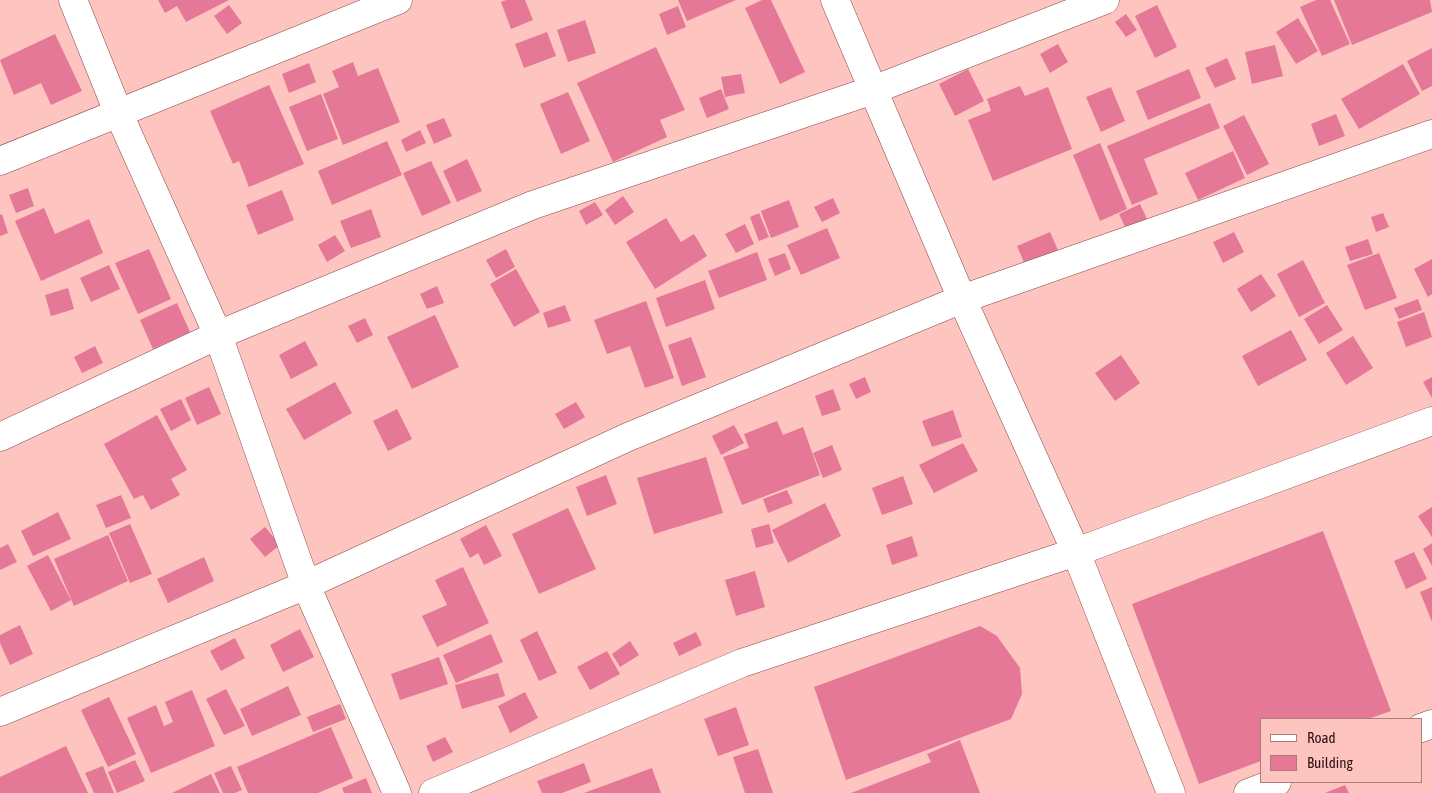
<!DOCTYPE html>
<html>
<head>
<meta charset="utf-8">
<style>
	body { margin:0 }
	#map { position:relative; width:1432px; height:793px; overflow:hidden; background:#fec4c0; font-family:"Asap Condensed",sans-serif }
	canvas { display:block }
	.legend { position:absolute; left:1260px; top:718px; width:162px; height:65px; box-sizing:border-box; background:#fec4c0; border:1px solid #aa7d7a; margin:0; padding:6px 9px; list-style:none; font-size:15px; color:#2c1312 }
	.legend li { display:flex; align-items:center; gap:10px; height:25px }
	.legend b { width:25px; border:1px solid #aa7d7a }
</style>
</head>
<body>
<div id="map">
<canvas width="1432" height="793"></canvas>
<ul class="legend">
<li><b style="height:6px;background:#fff"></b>Road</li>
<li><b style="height:14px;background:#e47896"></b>Building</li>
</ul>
</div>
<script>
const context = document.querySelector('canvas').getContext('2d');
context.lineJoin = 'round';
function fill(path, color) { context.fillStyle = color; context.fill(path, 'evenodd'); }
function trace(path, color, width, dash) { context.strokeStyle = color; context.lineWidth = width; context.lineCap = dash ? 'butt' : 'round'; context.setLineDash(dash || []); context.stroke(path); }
fill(new Path2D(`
	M158,0H229L186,22L177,6L165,13Z
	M506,0H525L533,20L511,29L501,2Z
	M678,0H736L687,21Z
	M762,0H771L805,72L780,84L745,8Z
	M1316,0H1330L1350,44L1322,56L1300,7Z
	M1334,0H1430L1432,12L1352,45Z
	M229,5L242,23L227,34L214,16Z
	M1157,5L1177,47L1155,58L1135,16Z
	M678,6L686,27L667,35L659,14Z
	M1126,14L1137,30L1126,37L1115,22Z
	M1298,18L1318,51L1296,64L1276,32Z
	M585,20L596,53L568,62L557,30Z
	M547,32L556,56L524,68L515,44Z
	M55,34L82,91L51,105L41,83L14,95L0,60Z
	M1058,44L1068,62L1050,73L1040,54Z
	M1275,45L1283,76L1252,84L1245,52Z
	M656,47L685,110L660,120L667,137L613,162L577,83Z
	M1432,48V86L1422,91L1407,61Z
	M1227,58L1236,79L1215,88L1205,68Z
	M353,62L358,76L378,68L400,122L343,145L323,94L339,87L332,71Z
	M309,63L316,82L289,93L282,74Z
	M1403,64L1420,94L1359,129L1341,99Z
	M968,69L984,101L955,116L939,84Z
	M1189,69L1201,98L1148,120L1136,91Z
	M741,74L745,93L725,97L721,77Z
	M269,85L304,164L249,187L239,161L233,164L210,111Z
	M1020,86L1025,96L1048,87L1072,149L993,181L968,120L991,111L987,99Z
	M1111,87L1125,121L1101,132L1086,97Z
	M721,89L729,109L707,118L699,98Z
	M568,92L590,141L561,154L540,104Z
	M321,94L338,139L307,151L289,107Z
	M1210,103L1220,128L1144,159L1158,194L1132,205L1107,146Z
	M1336,114L1345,136L1319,146L1311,124Z
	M1244,115L1269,164L1247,175L1223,126Z
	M444,118L452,136L434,144L426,125Z
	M420,130L426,143L406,152L401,140Z
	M387,141L402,175L332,205L318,171Z
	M1100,143L1127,209L1100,221L1073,155Z
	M1233,151L1245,178L1198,200L1185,173Z
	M467,159L482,191L457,202L443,171Z
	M431,161L451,203L422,216L403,173Z
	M28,188L34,206L16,213L9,195Z
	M282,190L294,220L258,235L246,205Z
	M623,196L634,212L615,225L605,210Z
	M833,198L840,213L822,222L814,207Z
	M789,200L799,227L771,238L761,211Z
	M595,202L603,215L586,225L579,211Z
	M1140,204L1149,223L1128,233L1119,214Z
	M44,208L55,234L89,219L103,253L41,281L15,221Z
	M371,209L381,237L351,248L340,221Z
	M759,213L769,237L759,241L750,217Z
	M1383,213L1389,227L1376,232L1371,217Z
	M2,214L8,233L0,236V215Z
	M666,218L681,242L694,234L707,256L655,289L626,242Z
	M745,224L754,244L736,253L725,234Z
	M827,228L840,258L801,275L787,245Z
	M1050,232L1062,259L1029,274L1017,246Z
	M1234,232L1244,252L1223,263L1213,242Z
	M335,235L345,251L327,262L318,245Z
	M1368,239L1373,254L1350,261L1345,247Z
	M149,249L171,299L138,314L115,263Z
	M506,249L515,267L496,278L486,260Z
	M757,252L767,280L719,298L708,271Z
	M785,253L791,269L775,276L768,259Z
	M1379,253L1397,298L1365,310L1347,265Z
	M1432,259V294L1428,297L1414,269Z
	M1303,260L1325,303L1299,317L1277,274Z
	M109,265L120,289L91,302L80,278Z
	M516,269L540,312L514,327L490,284Z
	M1261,274L1276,296L1251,312L1237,289Z
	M705,280L715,309L666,327L656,298Z
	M437,286L444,303L427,309L420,294Z
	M68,288L74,309L51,316L45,295Z
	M1418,299L1422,310L1399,319L1394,308Z
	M646,301L674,378L645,388L630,346L607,354L594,320Z
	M177,303L190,332L153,349L140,320Z
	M565,305L571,321L548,328L543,313Z
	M1327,305L1343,330L1319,344L1304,319Z
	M1424,312L1432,337L1406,347L1397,322Z
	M435,315L459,367L412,389L387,337Z
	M365,318L373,335L357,343L348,326Z
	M1291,330L1307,360L1258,386L1242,356Z
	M1353,336L1373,368L1346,385L1326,353Z
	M691,337L706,377L682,386L668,345Z
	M305,341L318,365L291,379L279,355Z
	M95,346L103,363L82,373L74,357Z
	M1121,355L1140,383L1115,401L1095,373Z
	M865,377L871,392L856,399L849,384Z
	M1432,377V398L1423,382Z
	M335,382L352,413L304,440L286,409Z
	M209,387L221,414L197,425L185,398Z
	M833,389L841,410L822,416L815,396Z
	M181,399L191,420L171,431L160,409Z
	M576,402L585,417L564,429L555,414Z
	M397,409L412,439L388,451L373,421Z
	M953,410L962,437L932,447L922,421Z
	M157,415L187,470L171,479L180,495L151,510L143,495L134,499L104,444Z
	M777,421L783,435L803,427L820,475L742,505L723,457L749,448L744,434Z
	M734,425L744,443L721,455L712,436Z
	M963,443L978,471L934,493L919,465Z
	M832,445L842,470L823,478L813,453Z
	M706,457L723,513L654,534L637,478Z
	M606,475L617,504L587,516L576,487Z
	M903,476L913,504L882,515L872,488Z
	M787,490L793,503L768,513L763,499Z
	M121,495L131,518L106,528L96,505Z
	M825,503L841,536L788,563L772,530Z
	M1432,507V537L1418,516Z
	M568,508L596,569L539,594L512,534Z
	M58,512L71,539L33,556L21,531Z
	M130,524L152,574L130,583L109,533Z
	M769,524L774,543L756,548L751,529Z
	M486,525L502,556L484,565L478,553L470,558L460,539Z
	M265,527L280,545L265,557L250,539Z
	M1323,531L1391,711L1368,719H1261V761L1199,784L1132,604Z
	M108,535L128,581L74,606L54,559Z
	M912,536L918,556L892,565L886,545Z
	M1432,543V566L1423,549Z
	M8,544L17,562L0,570V548Z
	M1414,552L1427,579L1406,589L1394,561Z
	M48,555L71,600L51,611L27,566Z
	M204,557L214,581L168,603L157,579Z
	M463,567L489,623L437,647L422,616L447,605L435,580Z
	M755,571L765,607L736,616L725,580Z
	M1432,587V622L1420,592Z
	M20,625L33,654L10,665L0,643V635Z
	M980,626L997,636L1020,668L1022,694L1011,719L846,780L814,687Z
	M300,629L314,657L283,672L270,645Z
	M537,631L557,673L539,681L520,640Z
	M696,632L702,645L679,656L673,643Z
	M491,634L503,662L456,683L443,655Z
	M235,638L245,658L221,671L210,651Z
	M630,641L639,655L620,667L612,654Z
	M607,651L620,674L590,690L577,667Z
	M439,657L448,684L400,700L391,674Z
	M498,673L505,696L462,709L455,685Z
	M288,686L301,715L252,736L240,709Z
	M226,689L245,726L224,735L206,699Z
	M192,690L215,746L151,773L127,718L156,705L164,726L173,722L165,702Z
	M525,692L538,718L510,733L498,706Z
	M109,697L136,754L108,767L81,710Z
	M340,704L346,719L313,732L307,717Z
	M736,707L749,745L718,756L704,719Z
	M331,727L353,778L318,793H248L237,767Z
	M445,737L453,752L433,762L426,746Z
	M960,740L980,793H851L931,762L927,754Z
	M66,746L88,793H0V777Z
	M758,749L773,793H745L733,757Z
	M135,760L145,781L117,793L108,772Z
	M584,763L591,782L562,793H542L537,781Z
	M103,766L114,793H94L85,773Z
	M231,766L242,790L235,793H223L214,773Z
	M652,768L661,793H584Z
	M211,774L220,793H172Z
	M366,778L372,793H344L342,788Z
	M1345,785L1349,793H1325Z`), '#e47896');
const street = new Path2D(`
	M73,0L118,112L218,335L306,585L397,793
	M835,0L962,299L1076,552L1171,793
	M0,161L398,0
	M0,437L218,335L533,205L873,90L1105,0
	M0,712L306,585L628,437L962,299L1432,134
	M1421,728L1432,724
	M433,793L742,663L1076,552L1432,421
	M1248,793L1277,782`);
trace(street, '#884a48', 29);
trace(street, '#fff', 28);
</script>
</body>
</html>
